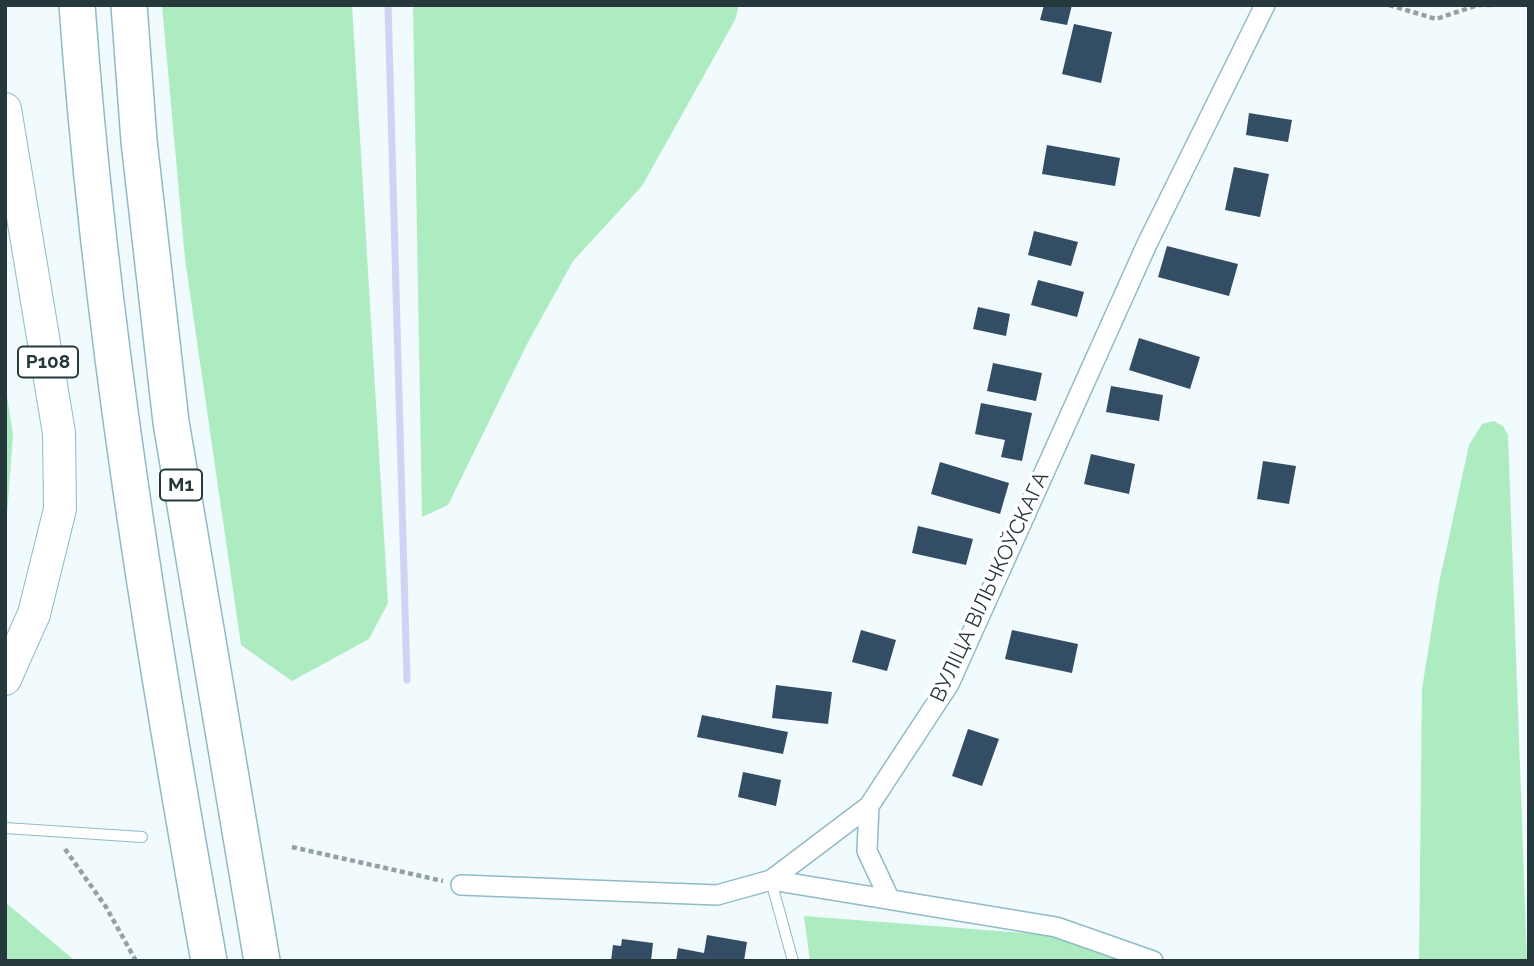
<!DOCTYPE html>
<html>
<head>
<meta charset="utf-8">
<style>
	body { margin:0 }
	#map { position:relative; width:1534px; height:966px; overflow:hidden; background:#f1fafd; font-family:Raleway,sans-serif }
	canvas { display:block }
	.frame { position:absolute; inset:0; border:7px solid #25383c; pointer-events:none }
</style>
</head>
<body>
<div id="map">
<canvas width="1534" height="966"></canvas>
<div class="frame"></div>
</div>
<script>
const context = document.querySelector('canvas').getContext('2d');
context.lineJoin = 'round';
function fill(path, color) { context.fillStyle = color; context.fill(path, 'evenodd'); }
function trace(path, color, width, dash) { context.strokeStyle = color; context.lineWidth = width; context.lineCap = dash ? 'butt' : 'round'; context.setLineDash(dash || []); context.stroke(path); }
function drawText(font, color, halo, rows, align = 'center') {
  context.font = font + ' Raleway,sans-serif'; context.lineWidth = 7; context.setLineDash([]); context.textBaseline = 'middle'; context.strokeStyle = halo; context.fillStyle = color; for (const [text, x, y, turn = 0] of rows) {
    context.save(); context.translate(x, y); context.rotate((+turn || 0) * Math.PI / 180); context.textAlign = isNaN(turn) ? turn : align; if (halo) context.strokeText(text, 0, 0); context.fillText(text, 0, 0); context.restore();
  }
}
fill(new Path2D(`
	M162,5H352L388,603L369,639L292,681L241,645L185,259Z
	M413,5H739L735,20L642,186L573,261L528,342L448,505L422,517Z
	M5,384L13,434L5,542Z
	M1494,421L1503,426L1508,435L1527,961H1419L1422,689L1439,583L1469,445L1482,424Z
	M5,902L74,960L75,961H5Z
	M804,916L1050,935L1122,961H810Z`), '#acecc0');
trace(new Path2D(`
	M388,5L407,680`), '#ced4f3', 7);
fill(new Path2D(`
	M1044,5H1072L1067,25L1040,20Z
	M1074,24L1112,32L1101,83L1062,74Z
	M1249,113L1292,120L1288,142L1246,135Z
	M1047,145L1120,158L1115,186L1042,174Z
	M1234,167L1269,174L1260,217L1225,210Z
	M1034,231L1078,242L1071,266L1028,255Z
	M1167,246L1238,264L1229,296L1158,277Z
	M1038,280L1084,292L1077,317L1031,305Z
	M978,307L1010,314L1006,336L973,329Z
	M1139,338L1200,357L1190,389L1129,370Z
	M993,363L1042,373L1036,401L987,391Z
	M1111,386L1163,395L1159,421L1106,412Z
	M981,403L1032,413L1022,461L1001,457L1005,440L975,434Z
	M1091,454L1135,464L1129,494L1084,484Z
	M1263,461L1296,466L1289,504L1257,499Z
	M940,462L1009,483L1000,514L931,494Z
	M918,526L973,539L966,565L912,553Z
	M861,630L896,640L887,671L852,662Z
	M1012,630L1078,644L1072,673L1005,659Z
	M776,685L832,692L828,724L772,718Z
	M702,715L788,732L783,754L697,737Z
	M968,729L999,739L982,786L952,776Z
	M743,772L781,780L776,806L738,797Z
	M707,935L747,942L744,961H676L678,948L704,953Z
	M622,939L653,943L651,961H611L613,945L621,946Z`), '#334d64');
const lane = new Path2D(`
	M5,828L142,837
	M771,881L793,961`);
const street = new Path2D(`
	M869,806L867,851L889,898
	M771,880L1056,927L1153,961
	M461,885L717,895L771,880L869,806L949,684L1147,244L1265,5`);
const primary = new Path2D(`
	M5,109L59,433L60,509L34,614L5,679`);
const highway = new Path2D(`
	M77,5C100,326 152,644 209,961
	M129,5L139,141L171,422L262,961`);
trace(lane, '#8fbbc7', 12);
trace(street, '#8fbbc7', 22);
trace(primary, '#8fbbc7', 34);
trace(highway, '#8fbbc7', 38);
trace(new Path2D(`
	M1389,5L1436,19L1478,5H1496
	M292,847L443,881
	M65,849L106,907L136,961`), '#93a0a4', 4.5, [5, 3.5]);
trace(lane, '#fff', 10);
trace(street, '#fff', 19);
trace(primary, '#fff', 32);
trace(highway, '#fff', 35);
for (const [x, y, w] of [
	[48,362,60],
	[181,485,42]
]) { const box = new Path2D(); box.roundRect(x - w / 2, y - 15.5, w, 31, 5); context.fillStyle = '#fff'; context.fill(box); trace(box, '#25383c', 2); }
drawText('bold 19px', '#25383c', null, [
	["Р108",48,362],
	["М1",181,485]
]);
drawText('21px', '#25383c', '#fff', [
	["ВУЛІЦА ВІЛЬЧКОЎСКАГА",990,587,-65]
]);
</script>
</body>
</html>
